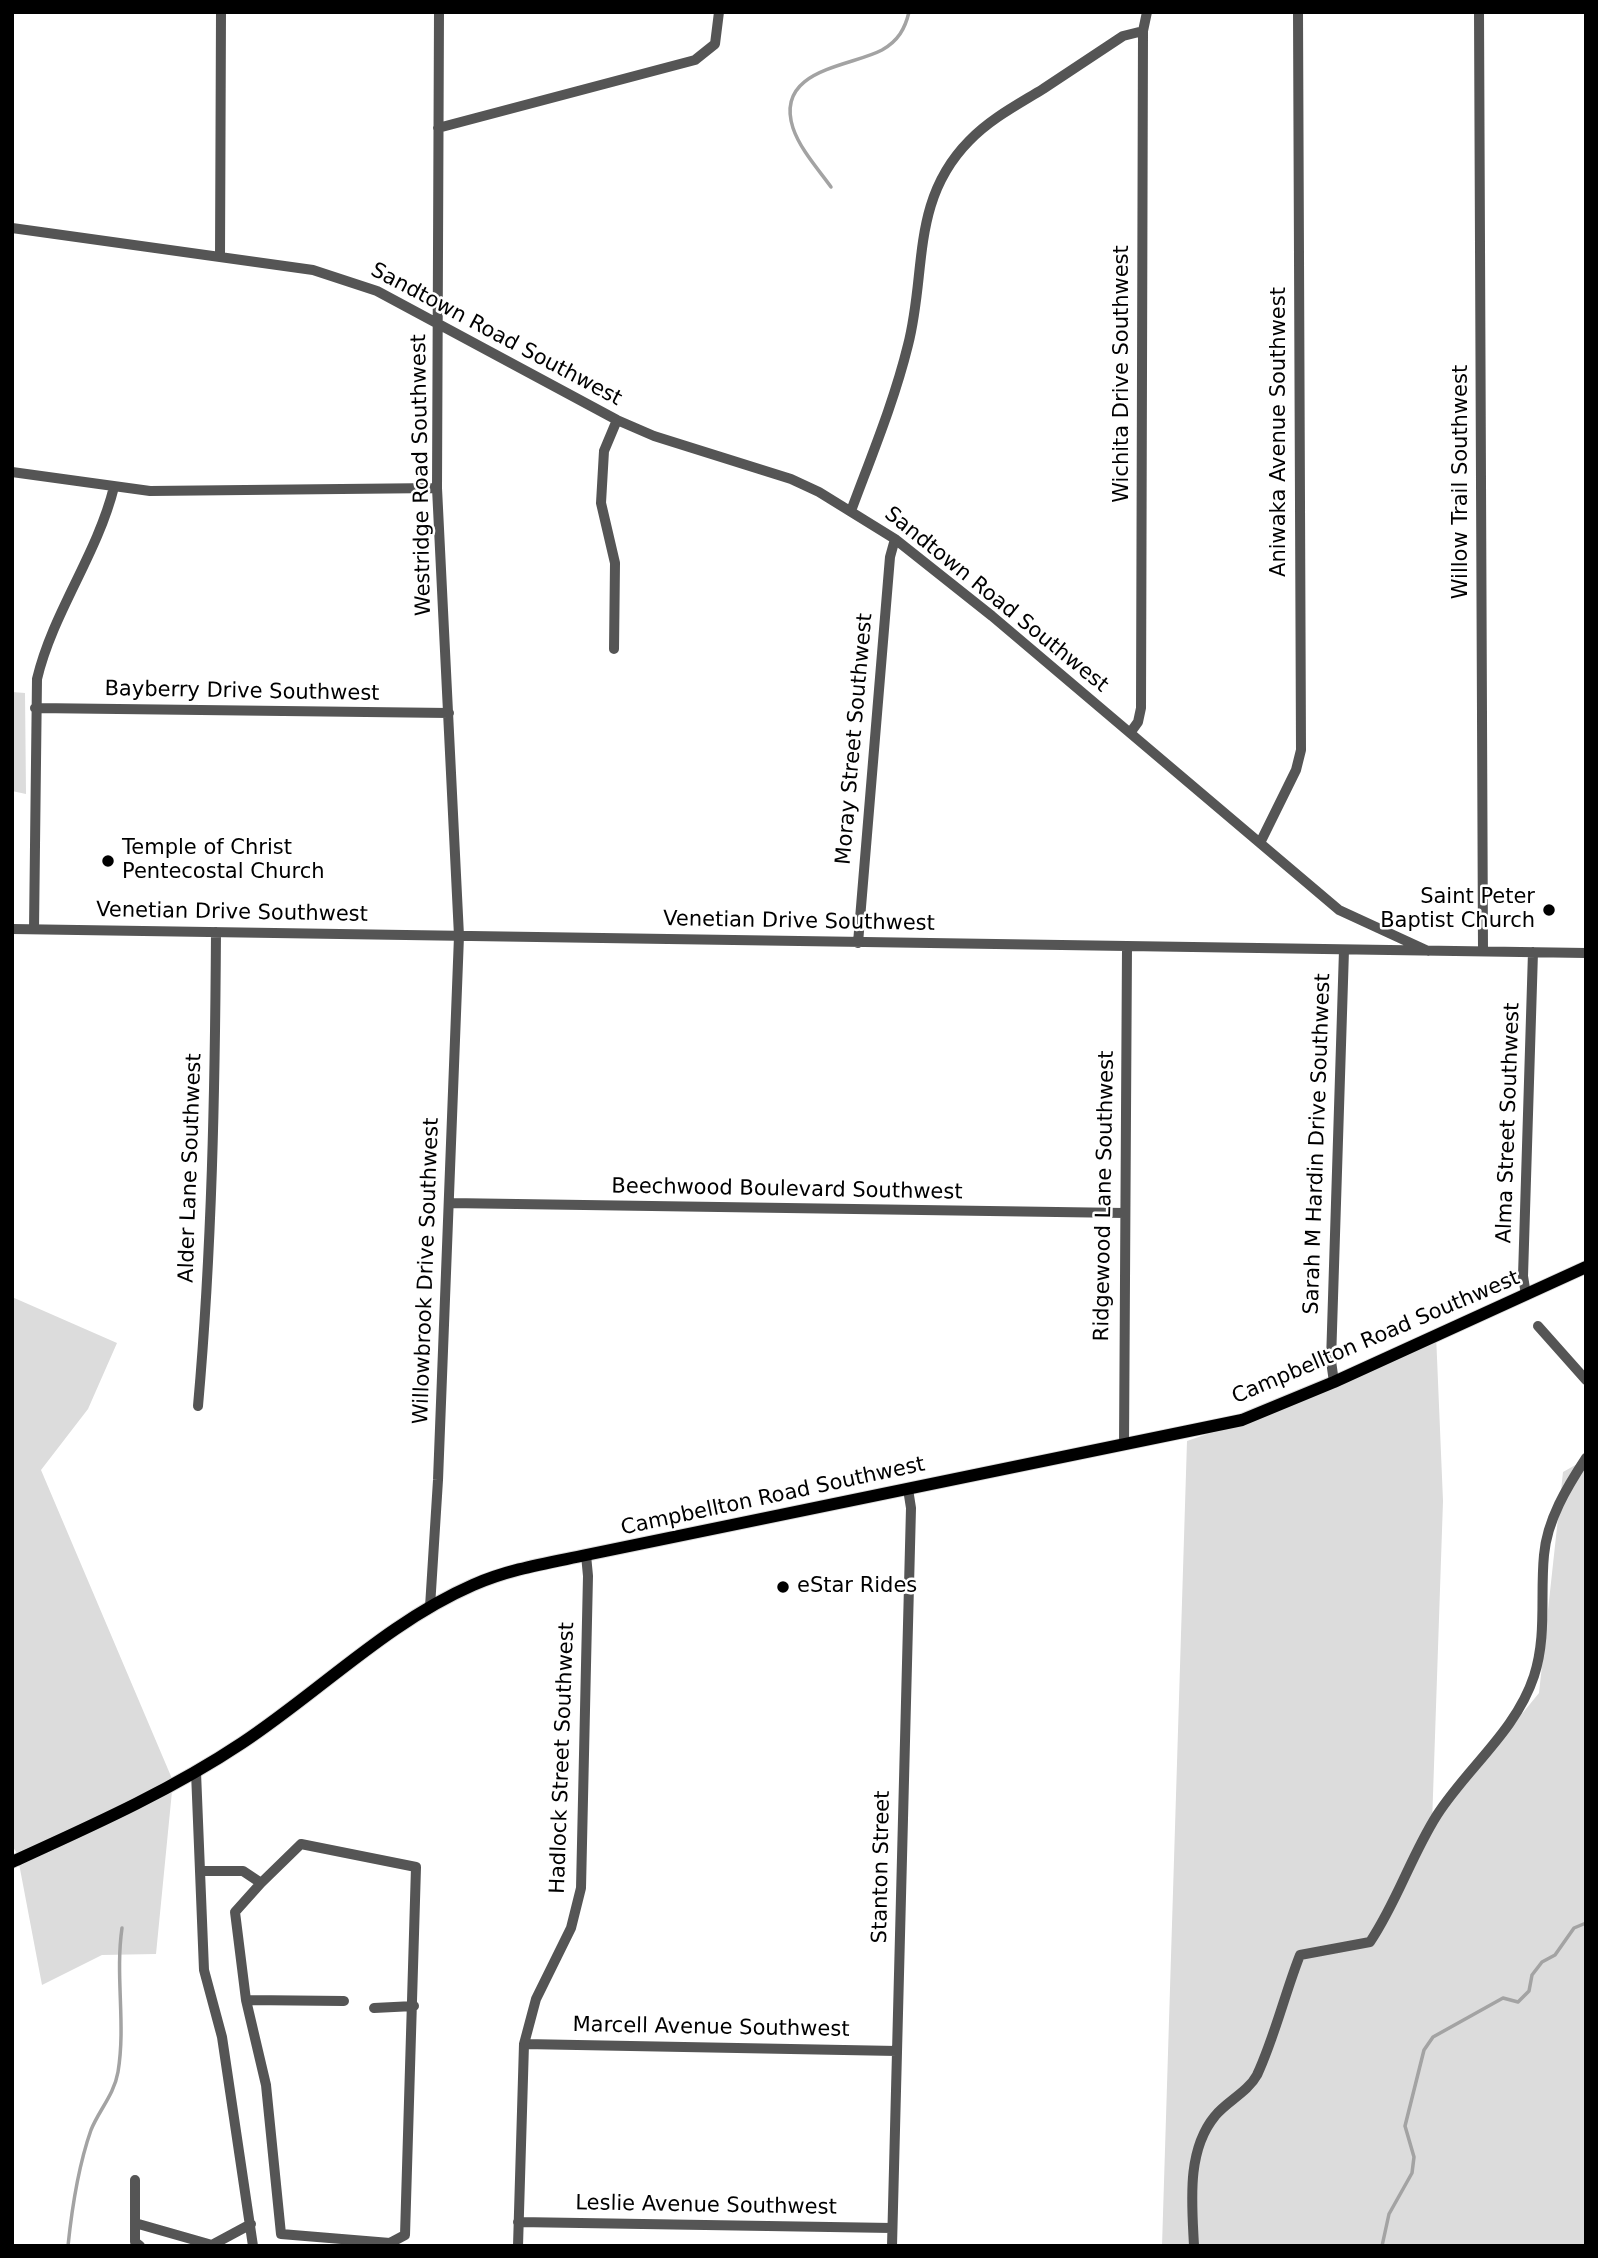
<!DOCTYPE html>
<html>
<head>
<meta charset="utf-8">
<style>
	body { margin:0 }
	#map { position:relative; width:1598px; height:2258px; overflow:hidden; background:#fff; font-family:"DejaVu Sans",sans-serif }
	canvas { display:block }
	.frame { position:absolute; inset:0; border:14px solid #000; pointer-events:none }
</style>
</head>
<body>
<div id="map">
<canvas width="1598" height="2258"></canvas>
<div class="frame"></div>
</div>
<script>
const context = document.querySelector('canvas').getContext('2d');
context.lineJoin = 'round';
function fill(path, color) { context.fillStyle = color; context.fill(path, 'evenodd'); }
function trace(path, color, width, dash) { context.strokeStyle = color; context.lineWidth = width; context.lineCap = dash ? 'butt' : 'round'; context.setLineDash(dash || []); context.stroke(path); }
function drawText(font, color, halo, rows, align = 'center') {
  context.font = font + ' "DejaVu Sans",sans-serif'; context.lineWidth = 5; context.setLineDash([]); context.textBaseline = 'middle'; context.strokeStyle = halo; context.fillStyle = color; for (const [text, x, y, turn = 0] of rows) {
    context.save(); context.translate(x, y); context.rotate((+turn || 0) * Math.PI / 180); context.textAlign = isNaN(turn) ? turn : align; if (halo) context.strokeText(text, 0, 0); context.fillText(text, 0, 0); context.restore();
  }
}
fill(new Path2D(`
	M12,692L25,693L26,794L12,791Z
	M12,1297L117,1343L88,1409L41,1470L173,1781L156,1954L102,1955L42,1985L17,1853L12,1846Z
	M1436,1334L1443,1501L1432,1824L1539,1693L1563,1472L1586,1459V2246H1162L1187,1441L1265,1414Z`), '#dcdcdc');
trace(new Path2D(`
	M831,187C818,169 800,149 793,128C774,69 850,67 882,50C898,41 905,29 909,12
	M68,2246C72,2207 78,2167 91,2130C99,2110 114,2095 118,2072C126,2024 115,1976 122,1928
	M1382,2246L1389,2214L1412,2173L1414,2157L1405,2126L1424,2050L1433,2037L1503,1998L1518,2002L1529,1991L1532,1975L1542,1962L1555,1955L1574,1928L1586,1923`), '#a3a3a3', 3.5);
const major = new Path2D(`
	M12,1862C91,1826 170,1791 242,1743C319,1692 388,1622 473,1585C509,1569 548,1563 586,1555L1242,1420L1334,1382L1586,1267`);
trace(major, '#dbdbdb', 14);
trace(new Path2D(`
	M1479,12L1483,951
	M438,128L695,60L715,44L719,12
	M12,228L313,270L377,291L617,420L654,436L791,479L819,492L895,539L992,616L1339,910L1428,951
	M220,257L221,12
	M12,472L150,491L437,488
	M851,511C871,457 894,402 908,345C927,272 910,201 969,141C990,119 1017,105 1043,89C1069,72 1096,54 1123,36L1143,31
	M614,649L615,563L601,503L604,451L617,420
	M35,708L449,713
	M1130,733L1138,722L1141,708L1143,31L1147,12
	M1260,843L1296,770L1301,750L1298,12
	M12,929L1586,953
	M34,929L37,679C53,612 97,555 114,487
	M858,943L890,557L895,539
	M449,1203L1124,1213
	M1526,1295L1523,1276L1533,952
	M1538,1326L1586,1380
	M1334,1382L1331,1361L1344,950
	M198,1406C212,1249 215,1090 216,932
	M1124,1445L1127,947
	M430,1607L438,1480L459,936L437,488L439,12
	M196,1772L204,1970L222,2037L253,2246
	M200,1871H243L261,1883L235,1912L246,2000L266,2085L281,2234L390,2243L405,2235L416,1867L301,1844L261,1883
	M246,2000L344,2001
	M374,2008L414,2006
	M524,2044L897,2051
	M135,2180V2242L140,2246
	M518,2222L892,2228
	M135,2223L212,2245L251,2224
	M518,2246L524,2044L536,1999L571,1928L581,1888L588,1576L586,1555
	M892,2246L911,1508L908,1489
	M1194,2246C1192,2204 1186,2151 1215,2116C1226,2102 1248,2092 1257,2075C1274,2039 1285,1993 1300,1955L1370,1942C1397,1902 1411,1856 1437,1815C1467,1768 1516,1731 1534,1676C1547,1636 1540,1596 1544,1555C1547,1520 1567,1487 1586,1458`), '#555', 10);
trace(major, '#000', 12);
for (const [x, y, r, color] of [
	[108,861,7,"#000"],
	[1549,910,7,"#000"],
	[783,1587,7,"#000"]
]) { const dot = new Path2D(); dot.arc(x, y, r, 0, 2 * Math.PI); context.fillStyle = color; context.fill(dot); trace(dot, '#fff', 2.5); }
drawText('21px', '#000', '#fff', [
	["Sandtown Road Southwest",496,335,28],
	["Wichita Drive Southwest",1123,374,-90],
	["Aniwaka Avenue Southwest",1280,432,-90],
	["Westridge Road Southwest",422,475,-91],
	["Willow Trail Southwest",1462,482,-90],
	["Sandtown Road Southwest",996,600,39],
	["Bayberry Drive Southwest",242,692,1],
	["Moray Street Southwest",855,739,-85],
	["Venetian Drive Southwest",232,913,1],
	["Venetian Drive Southwest",799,922,1],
	["Alma Street Southwest",1509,1123,-88],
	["Sarah M Hardin Drive Southwest",1318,1144,-88],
	["Alder Lane Southwest",191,1168,-88],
	["Beechwood Boulevard Southwest",787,1190,1],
	["Ridgewood Lane Southwest",1105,1196,-89],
	["Willowbrook Drive Southwest",427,1271,-88],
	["Campbellton Road Southwest",1376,1338,-23],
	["Campbellton Road Southwest",773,1497,-12],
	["Hadlock Street Southwest",563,1758,-88],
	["Stanton Street",882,1867,-89],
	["Marcell Avenue Southwest",711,2028,1],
	["Leslie Avenue Southwest",706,2206,1]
]);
drawText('21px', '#000', '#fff', [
	["Temple of Christ",122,849],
	["Pentecostal Church",122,873],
	["Saint Peter",1535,898,"right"],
	["Baptist Church",1535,922,"right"],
	["eStar Rides",797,1587]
], 'left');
</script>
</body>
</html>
